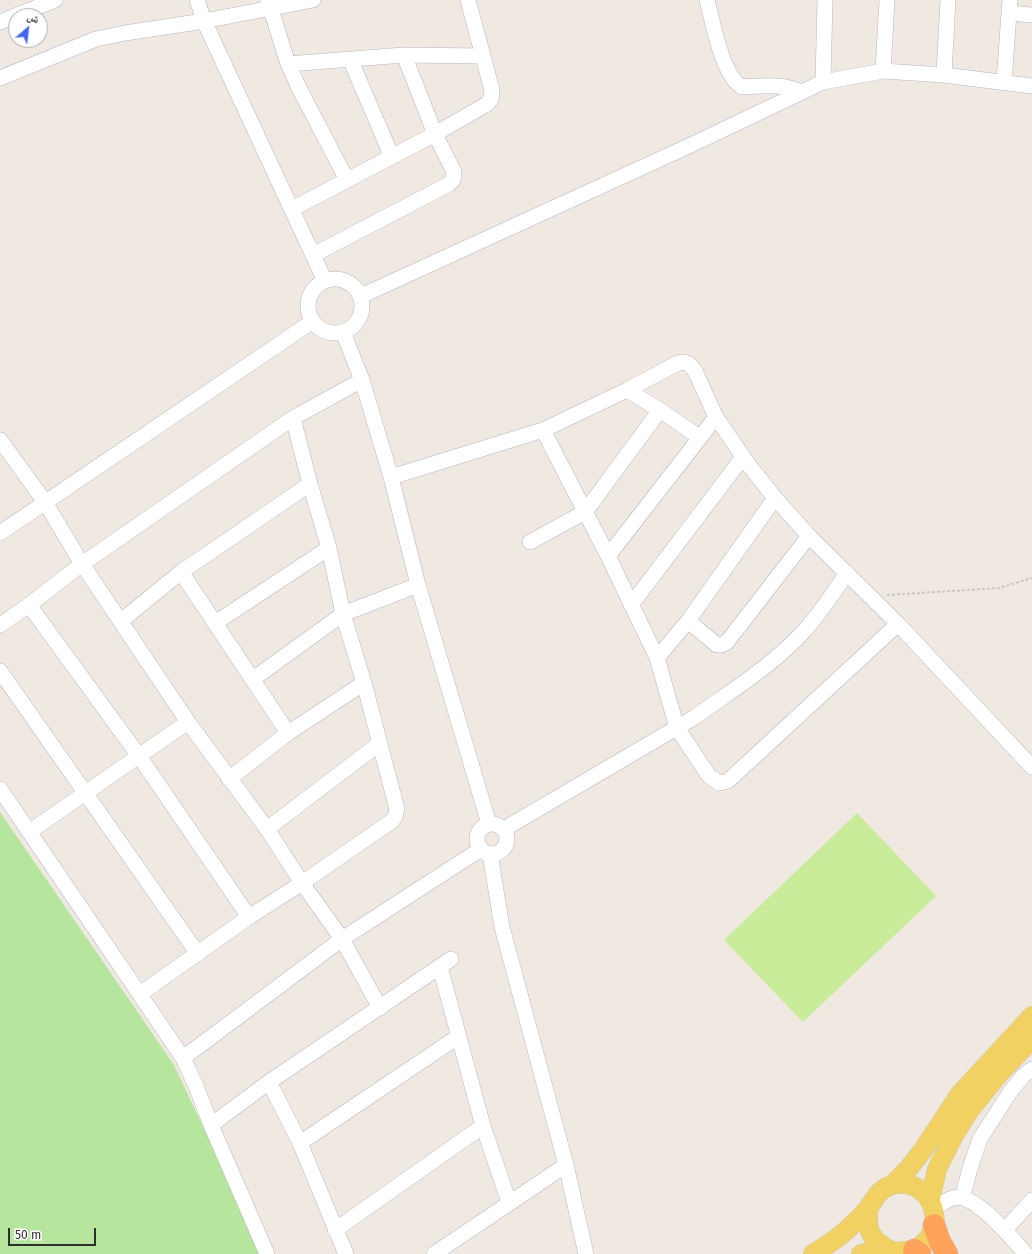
<!DOCTYPE html>
<html>
<head>
<meta charset="utf-8">
<style>
	body { margin:0 }
	#map { position:relative; width:1032px; height:1254px; overflow:hidden; background:#efe9e1; font-family:"Fira Sans","Noto Naskh Arabic",sans-serif }
	canvas { display:block }
	.north { position:absolute; left:8px; top:8px; width:40px; height:40px; box-sizing:border-box; background:#fff; border:1px solid #ababab; border-radius:50%; rotate:28deg; font-size:11px; font-weight:700; line-height:16px; text-align:center; color:#2e2e2e }
	.north::after { content:''; display:block; margin:auto; width:14px; height:18px; background:#4264fb; clip-path:polygon(50% 0,100% 100%,50% 72%,0 100%) }
	.scale { position:absolute; left:8px; top:1228px; width:88px; height:18px; box-sizing:border-box; border:2px solid #2e2e2e; border-top:0; padding-left:5px; font-size:12px; line-height:14px; white-space:nowrap; color:#2e2e2e; -webkit-text-stroke:3px #fff; paint-order:stroke }
</style>
</head>
<body>
<div id="map">
<canvas width="1032" height="1254"></canvas>
<div class="north">ش</div>
<div class="scale">50 m</div>
</div>
<script>
const context = document.querySelector('canvas').getContext('2d');
context.lineJoin = 'round';
function fill(path, color) { context.fillStyle = color; context.fill(path, 'evenodd'); }
function trace(path, color, width, dash) { context.strokeStyle = color; context.lineWidth = width; context.lineCap = dash ? 'butt' : 'round'; context.setLineDash(dash || []); context.stroke(path); }
fill(new Path2D(`
	M0,812L174,1065L263,1254H0Z`), '#b6e59e');
fill(new Path2D(`
	M857,813L936,896L803,1022L724,940Z`), '#c9ec9a');
const minor = new Path2D(`
	M197,0L204,21L325,281
	M268,0L288,64L299,88L347,180
	M707,0C713,23 722,75 742,87C762,86 783,83 801,92
	M1010,0L1009,13L1032,15
	M0,22L55,0
	M350,59L392,157
	M288,64L404,55L483,56
	M883,71L887,0
	M944,75L948,0
	M0,78L96,39L125,33L204,21L313,0
	M823,82L825,0
	M1004,82L1009,13
	M292,209L435,134L487,104L491,99L492,90L468,0
	M313,255L449,184L453,180L454,172L435,134L404,55
	M308 306a27 27 0 1 1 54 0a27 27 0 1 1-54 0Z
	M361,296L691,145L823,82L883,71L944,75L1032,86
	M343,332L362,380L391,477L418,585L489,824
	M627,390L660,410L699,437
	M543,430L608,556L657,658L677,728L709,776L719,783L728,781L898,624
	M0,440L45,502L82,564L188,722L267,829L302,883L342,939L380,1008
	M391,477L543,430L627,390L678,363L684,362L689,364L695,371L716,417L748,464L775,498L809,536L898,624L1032,767
	M0,533L313,321
	M530,542L585,512L660,410
	M608,556L716,417
	M181,572L288,733
	M29,605L139,756L249,917
	M631,605L743,457
	M121,621L181,572L310,484
	M688,621L717,645H721L727,642L809,536
	M215,623L329,548
	M0,625L29,605L82,564L293,418L362,380
	M657,658L688,621L775,498
	M0,671L198,954
	M253,679L343,614L418,585
	M229,779L288,733L364,683
	M0,789L183,1058L196,1086L211,1125L267,1254
	M477 839a15 15 0 1 1 30 0a15 15 0 1 1-30 0Z
	M267,829L380,743
	M504,829L695,717C731,691 773,665 803,632C820,614 833,593 847,573
	M29,832L188,722
	M490,854L502,927L566,1165L586,1254
	M440,967L483,1126L509,1202
	M140,994L249,917L302,883L392,821L395,817L397,809L364,683L343,614L329,548L310,484L293,418
	M183,1058L342,939L481,849
	M269,1082L300,1143L346,1254
	M211,1125L269,1082L451,959
	M300,1143L459,1036
	M962,1198L971,1165L980,1139L1010,1092L1024,1075L1032,1069
	M934,1208C940,1205 946,1200 953,1198C974,1191 1013,1240 1026,1254
	M335,1230L483,1126
	M1005,1230L1032,1200
	M434,1254L566,1165`);
const major = new Path2D(`
	M892,1185L909,1168L923,1150L960,1094L1032,1016
	M930,1201L937,1169L953,1137L969,1111L998,1075L1032,1039
	M869,1207C865,1230 871,1241 892,1251
	M813,1254C828,1245 842,1236 854,1223C859,1218 865,1213 869,1207C876,1197 879,1189 892,1185C932,1175 952,1231 915,1249C903,1254 889,1250 876,1251C871,1252 866,1253 861,1254`);
const highway = new Path2D(`
	M934,1225L940,1242L947,1254
	M914,1250L920,1254`);
trace(minor, '#b4b7c1', 16);
trace(major, '#c9c9c9', 20);
trace(highway, '#c9c9c9', 23);
trace(new Path2D(`
	M887,595L999,588L1032,578`), '#c9c9c9', 2, [3, 2]);
trace(minor, '#fff', 15);
trace(major, '#f2d163', 19);
trace(highway, '#ffa35c', 22);
</script>
</body>
</html>
